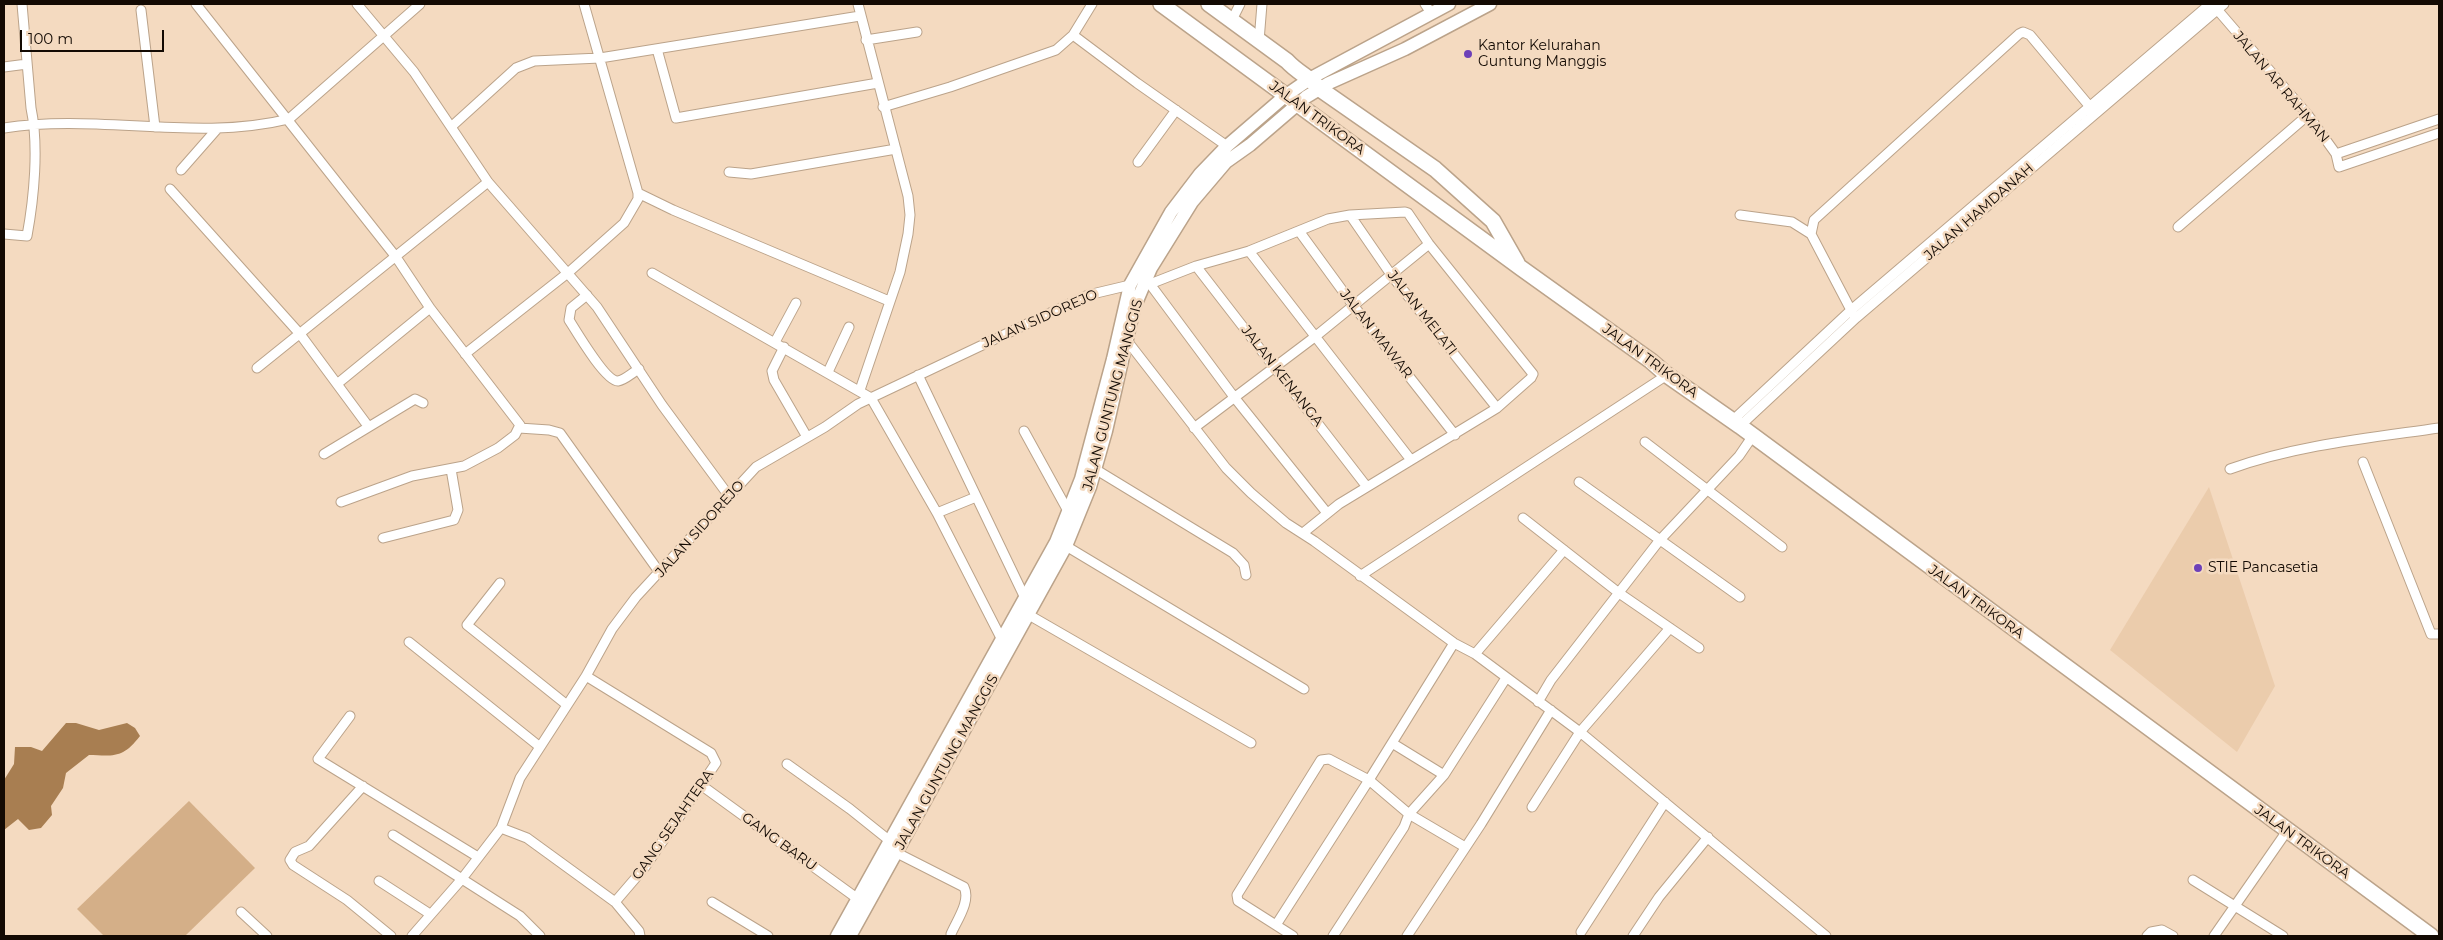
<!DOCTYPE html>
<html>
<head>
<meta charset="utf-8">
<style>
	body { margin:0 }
	#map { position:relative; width:2443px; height:940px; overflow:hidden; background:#f4dac0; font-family:Montserrat,sans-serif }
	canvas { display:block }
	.frame { position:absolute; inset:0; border:5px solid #130a03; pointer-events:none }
	.scale { position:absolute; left:20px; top:30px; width:144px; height:22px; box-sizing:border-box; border:2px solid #130a03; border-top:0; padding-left:6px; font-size:15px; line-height:18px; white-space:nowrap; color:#130a03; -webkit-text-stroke:4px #f4dac0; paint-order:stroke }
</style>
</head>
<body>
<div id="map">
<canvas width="2443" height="940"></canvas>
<div class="frame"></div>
<div class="scale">100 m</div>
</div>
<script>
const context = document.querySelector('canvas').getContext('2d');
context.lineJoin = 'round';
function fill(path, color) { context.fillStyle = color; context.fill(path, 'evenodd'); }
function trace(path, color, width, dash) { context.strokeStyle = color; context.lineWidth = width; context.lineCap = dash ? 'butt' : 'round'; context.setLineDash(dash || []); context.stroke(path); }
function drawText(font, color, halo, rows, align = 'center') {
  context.font = font + ' Montserrat,sans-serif'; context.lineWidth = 5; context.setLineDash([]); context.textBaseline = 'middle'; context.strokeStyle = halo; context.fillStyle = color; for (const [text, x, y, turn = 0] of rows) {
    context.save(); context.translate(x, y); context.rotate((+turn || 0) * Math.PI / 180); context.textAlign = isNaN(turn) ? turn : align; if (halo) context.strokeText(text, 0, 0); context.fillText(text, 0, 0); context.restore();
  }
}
fill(new Path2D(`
	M2209,487L2275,686L2237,752L2110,650Z`), '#ebccac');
fill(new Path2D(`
	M189,801L255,868L185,936H104L77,909Z`), '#d4af88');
fill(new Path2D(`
	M66,723H76L99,730L127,723L135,728L140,736C123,758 115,756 89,755L66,773L63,788L51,806L52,815L41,828L29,830L18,819L4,830V780L14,764L15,747H31L42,751Z`), '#a87e51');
const street = new Path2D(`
	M196,4L396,257L430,308L520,425L515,435L498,448L464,466L412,476L341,502
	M357,4L414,72L488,182L597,307L662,405L729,496
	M858,4L908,196L910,215L908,234L900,272L860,390
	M1425,4L1431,13
	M2215,7L2308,115L2336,154L2339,167L2439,133
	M141,10L155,127
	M1232,20L1240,4
	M1073,35L1137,83L1227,146
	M866,40L917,32
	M1259,41L1262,4
	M657,49L676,118L878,83
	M4,67L27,64
	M883,107L950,87L1056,50L1073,35L1092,4
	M451,127L516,68L534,61L600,58L860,16
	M4,128C98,113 195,142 289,119L420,4
	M2336,154L2439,119
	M1138,162L1176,110
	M181,170L217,129
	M729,172L751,174L896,149
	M170,189L300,334L368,426
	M638,193L673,210L889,301
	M1350,215L1392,276L1497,408
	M1740,215L1792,222L1811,234L1853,314
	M2178,227L2308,115
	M1299,231L1353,305L1455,435
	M4,234L27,236C34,198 39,146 31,108L22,4
	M1811,234L1814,220L2019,34L2023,32L2030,35L2091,108
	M1249,251L1411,460
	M1196,266L1367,487
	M652,273L871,398L937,513L1002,640
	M1146,283L1150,284L1234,397L1327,513
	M1150,284L1196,266L1249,251L1328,219L1350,215L1405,212L1408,213L1429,244L1533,374L1531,378L1497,408L1339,504L1303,533
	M587,295L571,308L569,320C576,331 606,382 618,381C625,380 633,372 639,369
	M1125,338L1226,468L1251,493L1286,523L1314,541L1454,643L1475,654L1580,732L1826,936
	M775,342L796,303
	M784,347L772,371L774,380L807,437
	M465,354L569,272L624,223L638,199V193L584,4
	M257,368L488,182
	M828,372L849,327
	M918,375L1025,598
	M337,384L430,308
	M1732,421L1850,311L2210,4
	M1740,426L1856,318L2224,4
	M519,428L549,430L560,433L660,573
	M1194,428L1316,336L1429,244
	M1024,431L1068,511
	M1645,442L1782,547
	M324,454L415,399L423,403
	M2363,462L2431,634H2439
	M1095,469L1233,553L1244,565L1246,575
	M2230,469C2297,445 2369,438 2439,428
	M1579,482L1740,597
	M937,513L976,497
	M1523,518L1619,593L1699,648
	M383,538L454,520L458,510L451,469
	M1066,546L1304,689
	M1360,576L1667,375
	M500,583L467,625L567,705
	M1029,615L1251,743
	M409,642L540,747
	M1475,654L1564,550
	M1538,702L1551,680L1659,541L1739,456L1752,437
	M350,716L318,759L478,857
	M1392,743L1444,775
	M787,764L850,809L890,841
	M701,785L858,899
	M363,786L309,846L295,852L290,860L293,865L347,900L391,936
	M1532,807L1580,732L1670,628
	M501,828L527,838L615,902L645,867L716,763L711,753L586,676
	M393,835L520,916L540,936
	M1465,847L1409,814L1444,775L1506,678
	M897,853L964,887C971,901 957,920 951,934
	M2193,880L2283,936
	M379,881L430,914
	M615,902L639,931L640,936
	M712,902L768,936
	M241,912L267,936
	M1276,925L1369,780L1329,759L1321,760L1237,895L1238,901L1293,936
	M1581,932L1665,802
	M412,936L461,880L501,828L520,778L586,676L612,629L636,597L756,467L825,427L858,404L1088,295L1130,285
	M1333,936L1404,827L1409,814L1369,780L1454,643
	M1407,936L1481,824L1551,710
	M1633,936L1659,897L1708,837
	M2147,936L2151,932L2162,930L2173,936
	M2214,936L2287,831`);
const secondary = new Path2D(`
	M837,936L1056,542L1081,479L1113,359L1130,285L1171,212L1200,174L1227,146L1285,96L1311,78L1449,4
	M850,936L1066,546L1090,487L1106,431L1134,308L1151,268L1192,202L1226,162L1250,145L1306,97L1329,83L1405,49L1490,4`);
const primary = new Path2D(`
	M1161,4L1521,268L1651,361L1667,375L1740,426L2431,936
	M1209,4L1287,61C1298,73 1310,77 1320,89L1435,169L1493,221L1517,263`);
trace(street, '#bba38a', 11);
trace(secondary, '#bba38a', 15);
trace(primary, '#bba38a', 18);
trace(street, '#fff', 9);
trace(secondary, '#fff', 12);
trace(primary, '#fff', 15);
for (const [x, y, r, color] of [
	[1468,54,5,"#6d40b8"],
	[2198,568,5,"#6d40b8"]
]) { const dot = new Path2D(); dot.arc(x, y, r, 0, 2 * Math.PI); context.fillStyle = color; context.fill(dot); trace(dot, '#f4dac0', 2); }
drawText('14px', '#130a03', '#f4dac0', [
	["Kantor Kelurahan",1478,46],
	["Guntung Manggis",1478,62],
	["STIE Pancasetia",2208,568]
], 'left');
drawText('14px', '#130a03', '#f4dac0', [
	["JALAN AR RAHMAN",2281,87,50],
	["JALAN TRIKORA",1317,118,36],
	["JALAN HAMDANAH",1979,212,-41],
	["JALAN MELATI",1422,313,52],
	["JALAN SIDOREJO",1040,319,-24],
	["JALAN MAWAR",1376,334,52],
	["JALAN TRIKORA",1650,361,36],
	["JALAN KENANGA",1282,376,52],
	["JALAN GUNTUNG MANGGIS",1113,395,-75],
	["JALAN SIDOREJO",700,529,-48],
	["JALAN TRIKORA",1976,602,36],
	["JALAN GUNTUNG MANGGIS",947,762,-61],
	["GANG SEJAHTERA",673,825,-55],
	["GANG BARU",779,842,36],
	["JALAN TRIKORA",2302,842,36]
]);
</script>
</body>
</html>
